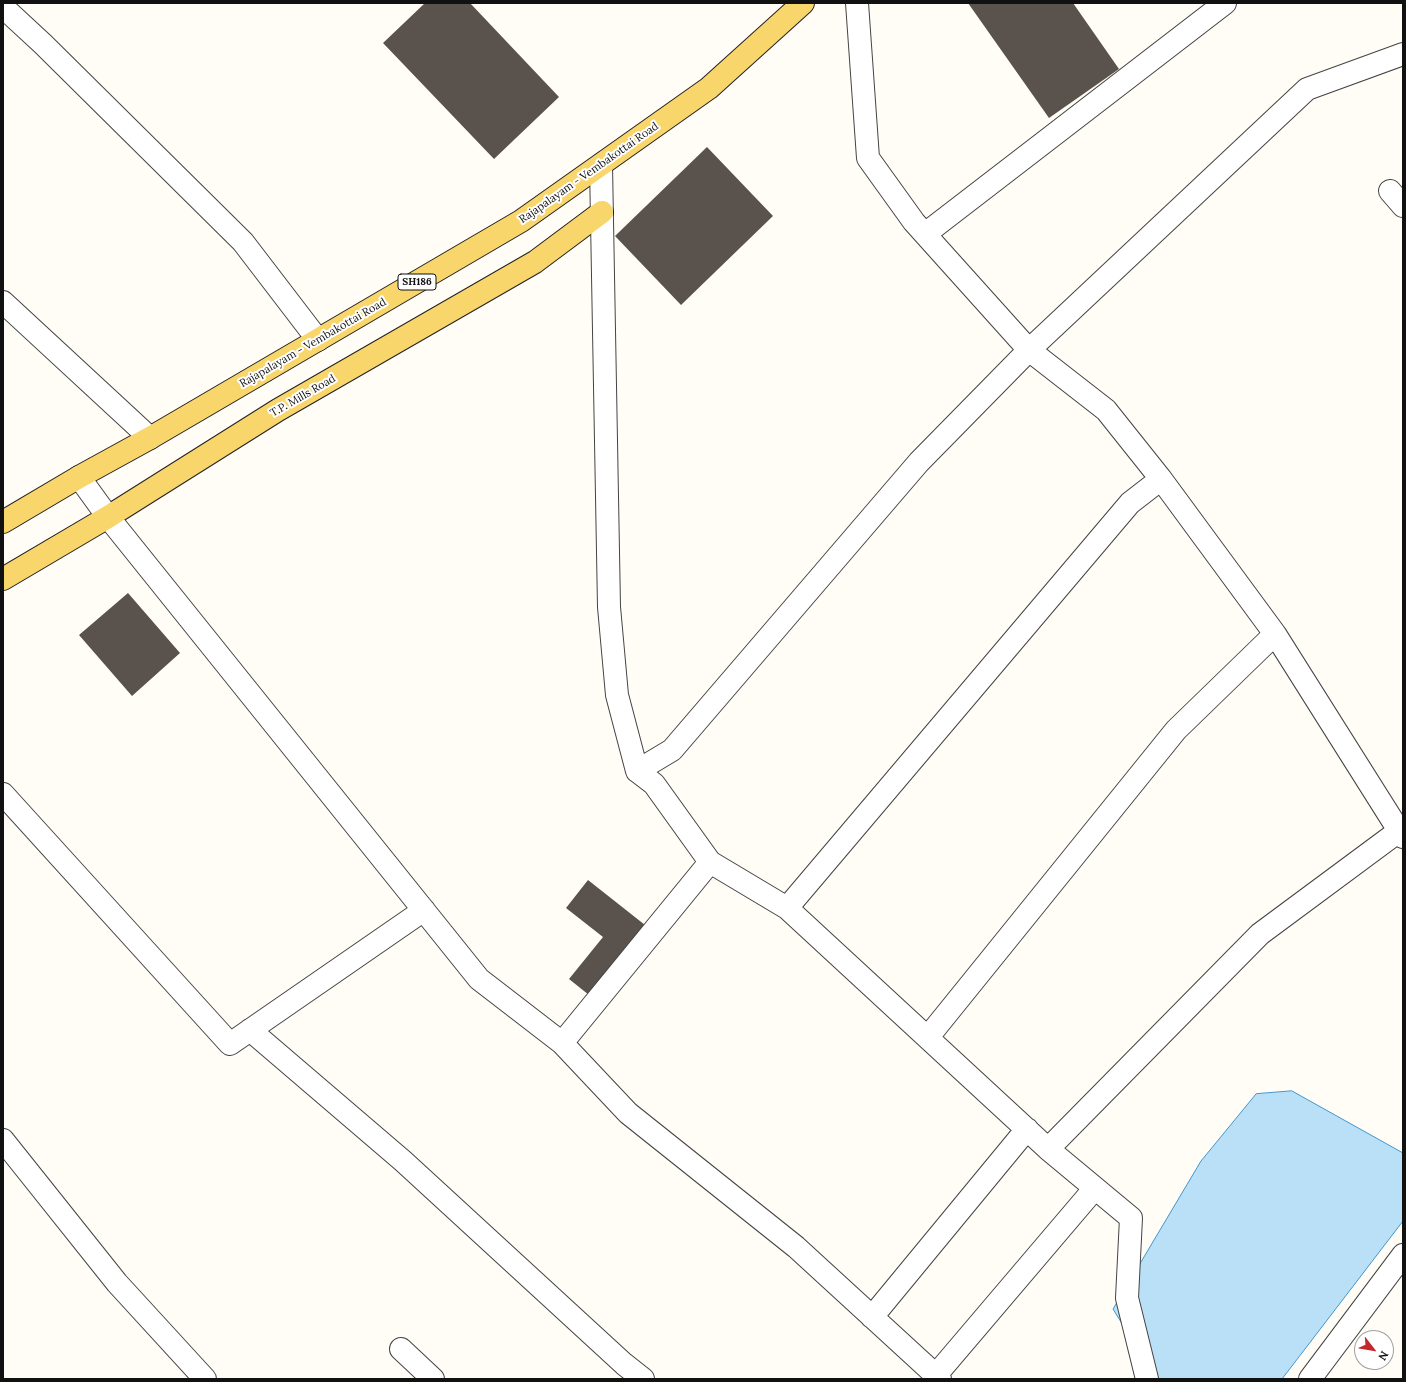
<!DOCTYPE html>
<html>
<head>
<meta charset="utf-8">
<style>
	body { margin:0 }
	#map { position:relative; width:1406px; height:1382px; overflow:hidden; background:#fffdf5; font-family:Lora,serif }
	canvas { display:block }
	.frame { position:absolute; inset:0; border:4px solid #111; pointer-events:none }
	.north { position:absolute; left:1354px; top:1330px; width:40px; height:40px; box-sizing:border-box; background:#fff; border:1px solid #a0a0a0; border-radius:50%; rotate:121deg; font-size:11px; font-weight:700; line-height:16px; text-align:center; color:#111 }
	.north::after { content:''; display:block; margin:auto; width:14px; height:18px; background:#c4262e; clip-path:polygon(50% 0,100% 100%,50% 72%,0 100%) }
</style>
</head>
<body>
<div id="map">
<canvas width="1406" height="1382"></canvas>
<div class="frame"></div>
<div class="north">N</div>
</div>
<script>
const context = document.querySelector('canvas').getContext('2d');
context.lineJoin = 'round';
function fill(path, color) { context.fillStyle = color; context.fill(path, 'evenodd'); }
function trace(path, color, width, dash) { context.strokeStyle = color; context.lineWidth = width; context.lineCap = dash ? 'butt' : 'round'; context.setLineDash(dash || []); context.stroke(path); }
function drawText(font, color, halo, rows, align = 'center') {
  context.font = font + ' Lora,serif'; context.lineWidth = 4; context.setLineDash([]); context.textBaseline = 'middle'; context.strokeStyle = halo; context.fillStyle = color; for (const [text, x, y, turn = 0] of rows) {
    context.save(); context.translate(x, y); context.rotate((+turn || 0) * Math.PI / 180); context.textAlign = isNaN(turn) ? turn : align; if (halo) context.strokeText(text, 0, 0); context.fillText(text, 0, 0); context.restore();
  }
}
const water = new Path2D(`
	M1292,1091L1403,1153V1221L1282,1379H1156L1113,1309L1201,1161L1256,1094Z`);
fill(water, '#b9e0f7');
trace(water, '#3f96cf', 1);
fill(new Path2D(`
	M425,3H470L559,97L494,159L383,43Z
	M968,3H1073L1119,69L1049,118Z
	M707,147L773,216L681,305L615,236Z
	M128,593L180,653L132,696L79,635Z
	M588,880L645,925L589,995L569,979L603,937L566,908Z`), '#5a524d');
const minor = new Path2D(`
	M857,3L868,158L914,222L1029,350L1106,410L1161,479L1275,634L1403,837
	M3,7L43,44L243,242L318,340
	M601,165L609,607L617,695L637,771L654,784L710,862L787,908L1048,1149L1131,1218L1127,1298L1147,1379
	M1390,191L1403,206
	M925,234L1225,3
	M3,302L150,438
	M79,477L108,517L479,979L562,1043L628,1113L796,1247L940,1379
	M637,771L672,750L919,462L1029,350L1307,89L1403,54
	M3,794L230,1044L424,910
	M787,908L1130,503L1161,479
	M250,1030L403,1161L624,1364L643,1379
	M928,1037L1176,730L1275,634
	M562,1043L710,862
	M3,1140L117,1283L205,1379
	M1048,1149L1260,934L1403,828
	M872,1317L1027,1129
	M401,1349L433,1379
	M936,1375L1095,1188
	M1310,1379L1403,1255`);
const major = new Path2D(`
	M3,522L79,477L150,438L521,221L709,88L803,3
	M3,579L108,517L278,410L535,262L602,212`);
trace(minor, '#444', 24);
trace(major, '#222', 24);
trace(minor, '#fff', 22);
trace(major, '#f9d66b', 22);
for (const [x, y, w] of [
	[417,282,38]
]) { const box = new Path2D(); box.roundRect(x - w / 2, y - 8, w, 16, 3); context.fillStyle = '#fff'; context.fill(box); trace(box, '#111', 1); }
drawText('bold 10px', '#111', null, [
	["SH186",417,282]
]);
drawText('11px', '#111', '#fff', [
	["Rajapalayam - Vembakottai Road",589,173,-35],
	["Rajapalayam - Vembakottai Road",313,343,-30],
	["T.P. Mills Road",303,396,-30]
]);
</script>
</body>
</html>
